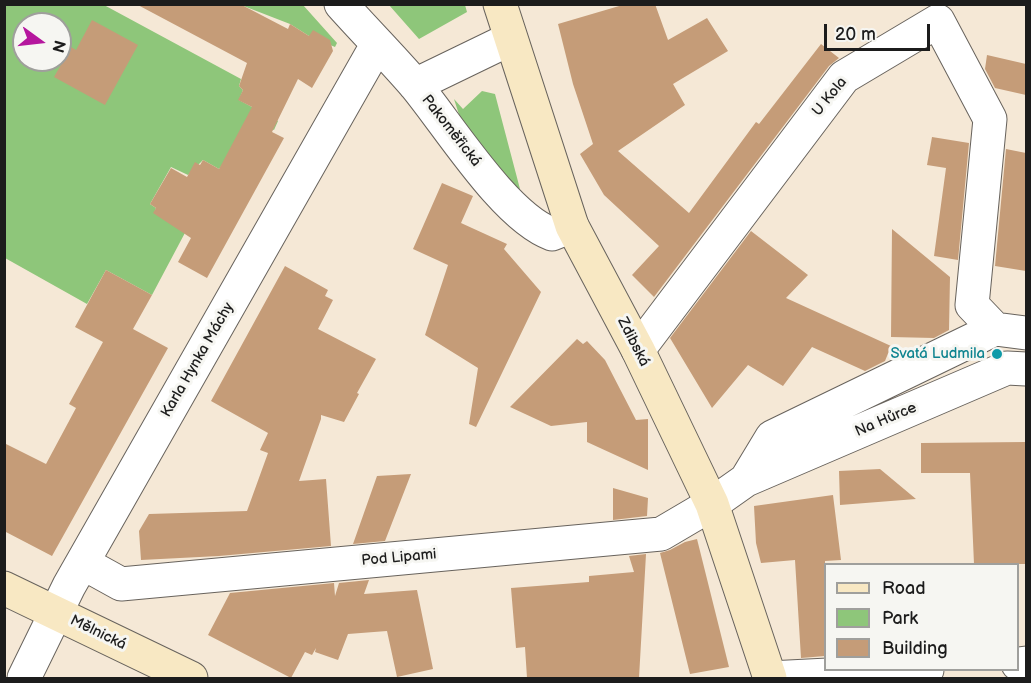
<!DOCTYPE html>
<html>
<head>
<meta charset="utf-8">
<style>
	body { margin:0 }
	#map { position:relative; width:1031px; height:683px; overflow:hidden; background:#f5e8d6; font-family:"Balsamiq Sans",sans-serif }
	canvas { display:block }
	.frame { position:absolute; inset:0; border:6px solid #1c1c1c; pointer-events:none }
	.legend { position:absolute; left:824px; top:563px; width:195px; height:108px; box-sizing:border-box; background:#f6f6f2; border:2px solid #9f9f9c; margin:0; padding:8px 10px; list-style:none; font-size:18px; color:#1c1c1c }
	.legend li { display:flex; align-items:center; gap:12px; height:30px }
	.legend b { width:30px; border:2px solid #9f9f9c }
	.north { position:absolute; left:12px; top:12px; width:60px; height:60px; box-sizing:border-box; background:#f6f6f2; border:2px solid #9f9f9c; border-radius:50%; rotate:105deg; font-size:16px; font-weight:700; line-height:24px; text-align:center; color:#1c1c1c }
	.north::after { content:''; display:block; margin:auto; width:21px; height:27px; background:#b5179e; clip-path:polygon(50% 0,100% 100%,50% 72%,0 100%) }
	.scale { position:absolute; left:824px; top:24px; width:106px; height:27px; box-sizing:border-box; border:3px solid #1c1c1c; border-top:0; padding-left:8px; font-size:18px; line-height:21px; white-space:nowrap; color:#1c1c1c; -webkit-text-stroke:4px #f6f6f2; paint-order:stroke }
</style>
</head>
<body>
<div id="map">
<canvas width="1031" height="683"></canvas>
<div class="frame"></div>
<ul class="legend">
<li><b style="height:8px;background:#f8e8c3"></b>Road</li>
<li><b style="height:16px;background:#8ec67a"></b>Park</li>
<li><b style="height:16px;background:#c59c78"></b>Building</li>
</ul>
<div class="north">N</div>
<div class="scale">20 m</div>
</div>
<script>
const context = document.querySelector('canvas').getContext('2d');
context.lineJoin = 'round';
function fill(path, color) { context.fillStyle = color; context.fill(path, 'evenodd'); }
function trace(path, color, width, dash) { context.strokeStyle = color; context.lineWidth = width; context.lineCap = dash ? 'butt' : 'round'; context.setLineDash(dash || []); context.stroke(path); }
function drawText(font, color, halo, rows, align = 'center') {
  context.font = font + ' "Balsamiq Sans",sans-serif'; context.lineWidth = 6; context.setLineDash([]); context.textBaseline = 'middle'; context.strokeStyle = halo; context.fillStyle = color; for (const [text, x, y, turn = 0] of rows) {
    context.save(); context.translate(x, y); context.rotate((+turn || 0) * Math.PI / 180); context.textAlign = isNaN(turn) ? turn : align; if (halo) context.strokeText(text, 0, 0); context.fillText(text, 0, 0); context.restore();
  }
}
fill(new Path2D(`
	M4,5H104L241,79L239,86L243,90L239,100L278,121L274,130L256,123L219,169L203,160L188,175L171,167L150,204L156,208L154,213L204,197L152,295L106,270L87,304L5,258ZM24,24H60V60H24Z
	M241,5H303L337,43L335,47L309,36L290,24Z
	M389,5H465L467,12L419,39Z
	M482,91L495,94L520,189L510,183L462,124L454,99L463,109Z`), '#8ec67a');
fill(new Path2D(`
	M136,4H240L288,29L290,24L309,36L313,30L330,40L333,51L312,88L298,79L272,132L284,138L207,278L178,262L191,238L153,213L156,208L150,204L171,168L187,177L195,162L200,165L203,160L219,169L252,107L238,100L243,90L239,86L247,63Z
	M626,4H655L668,40L707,18L728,51L673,84L685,105L618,151L689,213L756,122L759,124L821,44L839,58L829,66L654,297L632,275L659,246L604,195L580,154L593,144L573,84L558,24Z
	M92,20L138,45L105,105L54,77L71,47L76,50Z
	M987,55L1026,64V95L995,88L985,69Z
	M932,137L969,143L958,260L934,256L946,168L927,165Z
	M1006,149L1026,153V271L995,266Z
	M442,183L473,196L461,223L507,244L504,249L541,292L476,427L469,424L478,368L425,335L448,265L413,249Z
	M892,229L950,277L949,330L934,338L891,337Z
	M751,231L808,275L786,298L891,346L885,361L865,371L812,347L783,386L748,365L712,408L670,338Z
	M285,266L328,290L325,296L333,300L318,329L376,359L357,393L359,394L344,422L321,415V419L299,481L326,479L331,546L219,556L141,560L139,531L149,514L247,511L268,453L260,450L268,433L211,401Z
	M106,270L152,295L133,329L168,348L52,556L4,531V443L46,464L76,408L69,404L103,342L75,327Z
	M577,339L583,344L587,341L605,360L636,420L648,419V470L587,442V422L551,426L510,407Z
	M1026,442V564H974L970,473H921V443Z
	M880,469L916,499L840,505L839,471Z
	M411,474L385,541L353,544L377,476Z
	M613,488L648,498L647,516L613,520Z
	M833,495L841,560L825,561V656L801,658L795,560L761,563L756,543L754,506Z
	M697,539L729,667L690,674L660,553L670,550L685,542Z
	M646,554L639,678H527L525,647L516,648L511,588L589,582V576L634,572L629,556Z
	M369,580L364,594L417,590L433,669L397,677L387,631L348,634L338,660L315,652L316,648L312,655L305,652L291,678L208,635L230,593L334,583L335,596L339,583Z`), '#c59c78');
const street = new Path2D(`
	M341,4C366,32 392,58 416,86C449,126 505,217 552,234L572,226
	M938,21L990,119L972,305L995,329L1026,333
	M415,85L510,39
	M638,350L844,77L938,21
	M746,480L772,437L995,329
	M83,563L121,584L661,534L712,504L746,480L1007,368L1026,369
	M1018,664L1026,663
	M24,678L69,586L377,45
	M769,678L927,670`);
const secondary = new Path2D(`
	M500,4L572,226L638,350L712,504L770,678
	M4,588L191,678`);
trace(street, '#68635d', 35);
trace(secondary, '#68635d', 35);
trace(street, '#fff', 33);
trace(secondary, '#f8e8c3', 33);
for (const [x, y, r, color] of [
	[997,354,6,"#0f9aa8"]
]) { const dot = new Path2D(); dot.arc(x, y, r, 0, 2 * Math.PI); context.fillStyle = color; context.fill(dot); trace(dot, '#f6f6f2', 2); }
drawText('15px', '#1c1c1c', '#f6f6f2', [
	["U Kola",830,97,-51],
	["Pakoměřická",451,131,52],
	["Zdibská",633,342,63],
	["Karla Hynka Máchy",198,360,-60],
	["Na Hůrce",886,420,-23],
	["Pod Lipami",399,558,-5],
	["Mělnická",98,633,26]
]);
drawText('15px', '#0d838f', '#f6f6f2', [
	["Svatá Ludmila",985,354]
], 'right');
</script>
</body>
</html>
